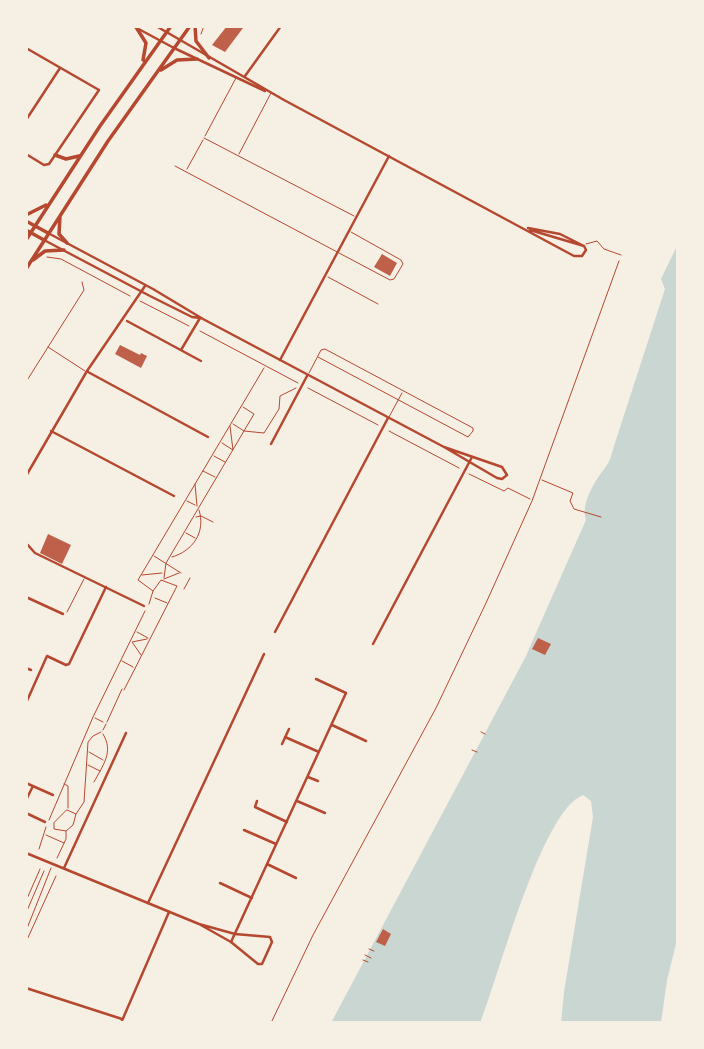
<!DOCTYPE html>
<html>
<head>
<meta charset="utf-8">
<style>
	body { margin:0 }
	#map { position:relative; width:704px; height:1049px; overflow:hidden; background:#f6efe4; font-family:Inter,sans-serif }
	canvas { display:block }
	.frame { position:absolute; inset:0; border:28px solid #f6efe4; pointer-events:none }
</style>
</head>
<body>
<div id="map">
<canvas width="704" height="1049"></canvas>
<div class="frame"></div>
</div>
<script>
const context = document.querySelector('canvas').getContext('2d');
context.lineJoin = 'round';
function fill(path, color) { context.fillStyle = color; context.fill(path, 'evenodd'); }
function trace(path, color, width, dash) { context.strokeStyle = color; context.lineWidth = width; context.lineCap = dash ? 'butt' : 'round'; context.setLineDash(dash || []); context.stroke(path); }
fill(new Path2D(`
	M678,244V936L667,980L661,1023H561L564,992L593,817L591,801L583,795C541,811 498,979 480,1023H331L525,658L586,520C580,504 596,479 605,468C610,462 612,453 614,446L665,289L661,279Z`), '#c9d6d2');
fill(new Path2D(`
	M227,26L243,28L225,52L212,45Z
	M382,254L397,263L390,276L374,267Z
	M120,345L140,355L141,353L147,356L141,368L115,354Z
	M48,534L71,545L62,564L40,553Z
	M538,638L551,644L545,655L532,649Z
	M383,929L391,934L385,946L376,942Z`), '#bf614a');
trace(new Path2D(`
	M201,34L204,26
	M47,257L61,259L130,296
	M140,301L189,326
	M200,331L298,383
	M308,388L378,425
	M233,424L244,431L264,433L279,409L280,396L296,388
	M389,431L459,468
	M222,443L233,450L230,426
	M214,456L225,462
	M203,471L215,477
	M469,474L504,491L508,488L530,499
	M542,480L573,493L570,501L574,509L601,517
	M195,484L197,506
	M187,501L195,505
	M196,517L201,516L213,522
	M186,533L195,538
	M154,556L181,573
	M172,557C193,551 206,532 199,510
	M142,575L162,573
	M164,578L166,563L254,414L243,407
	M164,579L179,573
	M184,589L190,578
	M153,591L138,580L264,368
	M155,598L167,603
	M137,632L148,638
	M141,655L132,642L147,639
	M122,661L133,667
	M124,690L177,586L161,580L153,591L149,604
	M95,718L103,722
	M107,722L122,689
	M103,730L106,724
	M481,732L485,734
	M472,750L477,752
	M89,752L103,760
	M88,765L100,771
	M94,782C103,765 114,752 103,734
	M64,784L68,786V808
	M67,810L76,814L73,825L66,831L54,829V823Z
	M76,814L84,802L88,742L93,736L101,732
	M49,820L93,717L145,611
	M46,835L64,843
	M39,849L46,827
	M57,858L66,839V831
	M26,901L40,869
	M26,913L44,871
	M26,931L51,868
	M26,942L56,876
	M369,949L374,951
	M365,955L371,958
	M363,960L368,962
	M271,1023L313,935L436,708L486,603L532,501L619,261`), '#b5482f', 1);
trace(new Path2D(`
	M205,136L236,78
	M204,138L354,216
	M239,154L271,93
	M175,166L390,280L394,279L403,264L401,260L351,232
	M187,169L203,140
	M586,244L597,241L604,249L621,255
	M328,277L378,304
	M48,347L85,371
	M309,373L321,350L325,349L473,428V431L468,437L318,357
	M26,382L84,290L82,282
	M389,417L402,393
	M67,612L84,579`), '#b5482f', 1);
trace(new Path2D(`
	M26,48L99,90L49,164L44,165L26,154
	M245,76L281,26
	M26,120L60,68
	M127,321L201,361
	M181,350L200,318
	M280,360L389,156
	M88,372L208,437
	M51,431L174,496
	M271,444L307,376
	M26,476L87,371L145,286
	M26,543L35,553L144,606
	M26,597L63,614
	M275,632L388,418
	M373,644L472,457
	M26,668L31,670
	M26,703L47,656L66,665L69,664L106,587
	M332,725L366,741
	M285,737L319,752
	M282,744L289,729
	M308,777L318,781
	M26,783L53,795
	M26,800L33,786
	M257,801L255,807L287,822
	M297,801L325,813
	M26,813L45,822
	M244,830L276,844
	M267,864L296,878
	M64,868L126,733
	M220,883L252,898
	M148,903L264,654
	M231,942L346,693L316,679
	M26,988L122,1019
	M121,1023L169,912`), '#b5482f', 2.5);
trace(new Path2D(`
	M133,26L174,48L265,91
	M156,26L284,100L574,256H582L586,250L584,246
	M528,228L560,234L584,246
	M530,230L584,246
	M48,233L153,289L203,319L444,447L497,478L502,479L507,475L502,467L444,447
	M44,240L150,296L192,317L200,318
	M26,853L199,924L235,934L270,937L272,942L262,964H258L231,942L199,924`), '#b5482f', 2.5);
trace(new Path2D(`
	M195,26L196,41L209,58
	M136,27L146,43L143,60
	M161,70L177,60L197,59
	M55,155L66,159L79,156
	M26,215L46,205
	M60,216L59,234L67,243
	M26,221L48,233
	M26,230L44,240
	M26,240L100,126L171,26
	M33,260L45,251L64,250
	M26,269L108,141L190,26`), '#b5482f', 3.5);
</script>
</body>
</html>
